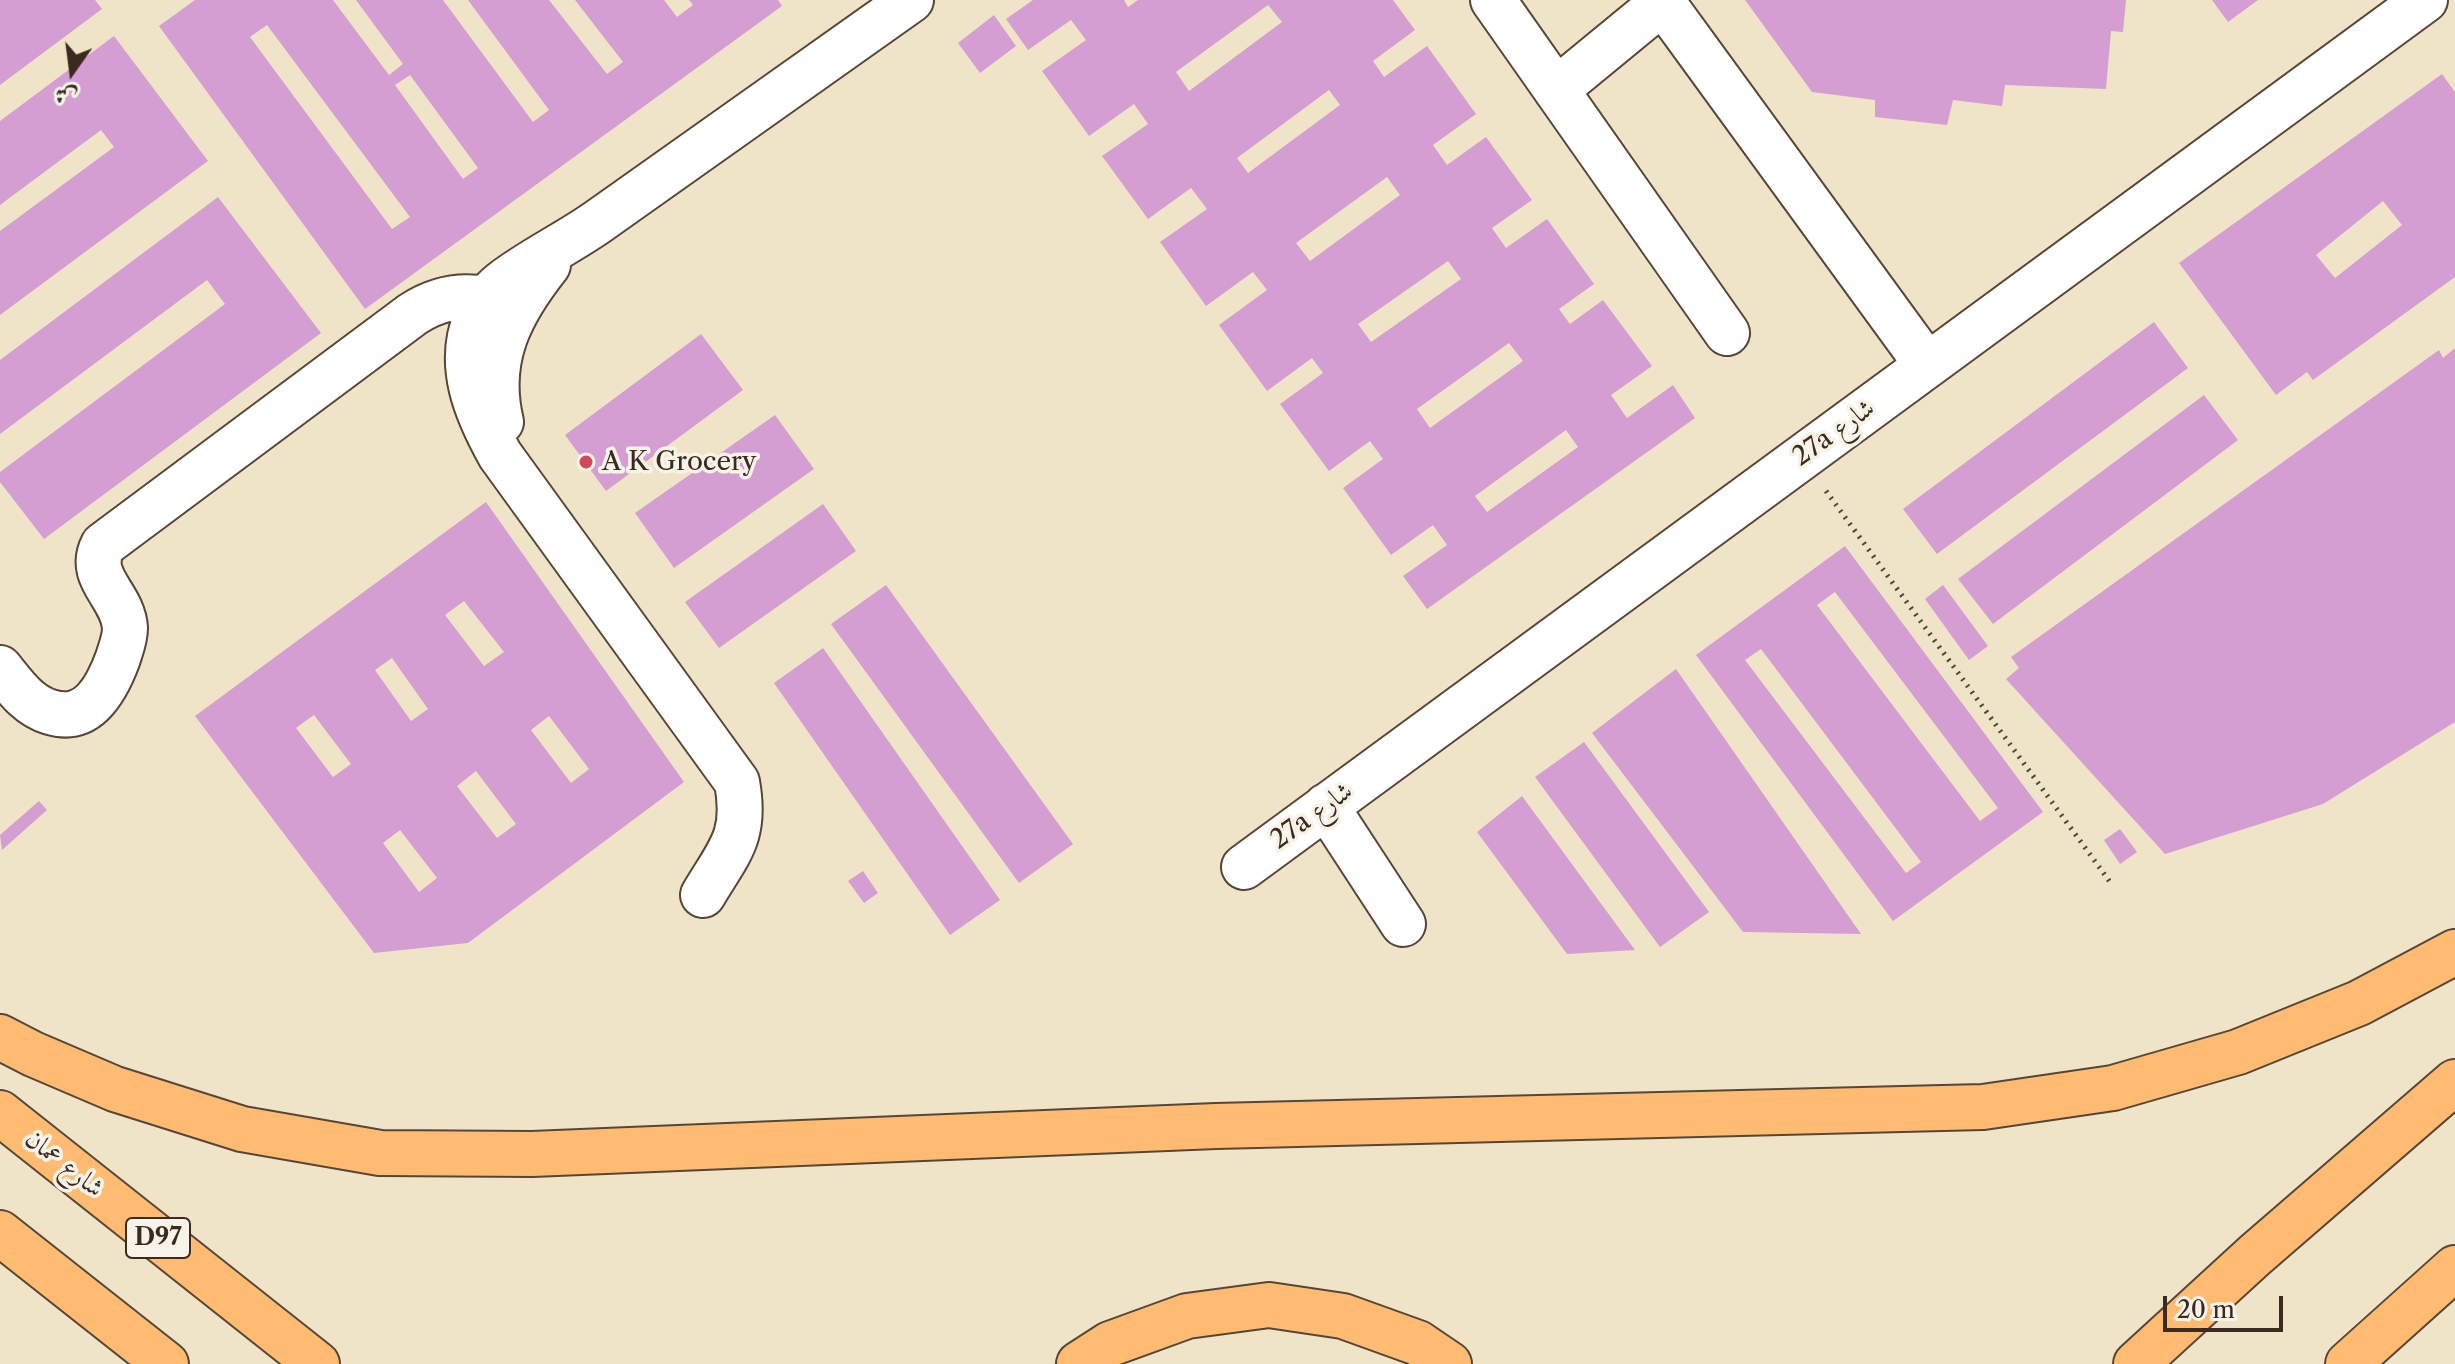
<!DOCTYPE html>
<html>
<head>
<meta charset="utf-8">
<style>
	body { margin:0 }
	#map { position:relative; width:2455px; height:1364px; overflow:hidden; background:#f0e4c8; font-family:"Libre Caslon Text",Amiri,serif }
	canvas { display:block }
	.north { position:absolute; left:32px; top:32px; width:80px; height:80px; -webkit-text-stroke:6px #f7f3e8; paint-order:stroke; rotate:194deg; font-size:22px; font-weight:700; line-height:32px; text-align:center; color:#3b2a1e }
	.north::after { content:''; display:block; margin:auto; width:28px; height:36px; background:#3b2a1e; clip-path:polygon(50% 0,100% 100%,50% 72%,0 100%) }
	.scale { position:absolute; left:2163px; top:1296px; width:120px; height:36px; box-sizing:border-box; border:4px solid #3b2a1e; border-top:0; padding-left:10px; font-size:24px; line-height:28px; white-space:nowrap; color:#3b2a1e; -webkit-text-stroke:6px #f7f3e8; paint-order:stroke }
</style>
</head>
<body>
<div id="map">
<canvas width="2455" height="1364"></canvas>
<div class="north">ش</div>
<div class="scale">20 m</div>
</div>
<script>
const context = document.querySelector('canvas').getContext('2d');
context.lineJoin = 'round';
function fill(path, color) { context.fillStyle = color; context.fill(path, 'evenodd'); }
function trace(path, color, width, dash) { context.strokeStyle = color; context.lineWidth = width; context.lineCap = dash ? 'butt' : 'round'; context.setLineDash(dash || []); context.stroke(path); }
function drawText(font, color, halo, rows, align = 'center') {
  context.font = font + ' "Libre Caslon Text",Amiri,serif'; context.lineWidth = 7; context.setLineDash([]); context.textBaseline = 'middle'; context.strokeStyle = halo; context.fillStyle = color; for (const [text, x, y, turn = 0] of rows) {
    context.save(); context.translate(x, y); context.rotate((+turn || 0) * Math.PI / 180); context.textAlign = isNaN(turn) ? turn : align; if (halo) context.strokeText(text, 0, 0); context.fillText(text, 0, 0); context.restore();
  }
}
fill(new Path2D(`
	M0,0H95L102,9L0,85Z
	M195,0H333L389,75L403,64L356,0H443L533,122L549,110L468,0H549L607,74L623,62L575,0H664L677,17L693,5L689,0H778L782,6L365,309L159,26ZM267,25L410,217L392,229L250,37ZM410,75L478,168L463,179L395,85Z
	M1033,0H1124L1128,7L1138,0H1393L1415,30L1373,61L1384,77L1427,46L1476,114L1433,145L1447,165L1486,137L1532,200L1492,228L1506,248L1547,219L1594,284L1559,309L1570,324L1603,300L1652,366L1611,395L1627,418L1673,385L1695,418L1427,609L1403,576L1447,545L1433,525L1391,555L1343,488L1383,459L1370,441L1329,471L1280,404L1323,373L1312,358L1267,391L1219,325L1267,290L1253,272L1206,306L1160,242L1207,209L1191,188L1148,219L1102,156L1148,124L1134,104L1089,136L1042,71L1086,40L1071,20L1028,50L1006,19ZM1268,5L1282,22L1189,91L1176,72ZM1329,90L1340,105L1248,173L1237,158ZM1387,177L1400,195L1310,261L1296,243ZM1448,261L1461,279L1371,342L1358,324ZM1509,343L1523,361L1430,428L1417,409ZM1566,430L1578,447L1487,512L1475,496Z
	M1745,0H2126L2123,32L2111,31L2106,89L2005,85L2002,106L1953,100L1947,125L1875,117V100L1812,92Z
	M2212,0H2258L2228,22Z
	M994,15L1016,46L980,73L958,43Z
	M114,36L208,161L0,315V231L114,147L101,130L0,205V121Z
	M2442,74L2455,92V277L2313,380L2307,372L2276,395L2179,263ZM2383,201L2402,225L2335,278L2316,255Z
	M218,197L321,333L44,539L0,482V472L225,304L207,280L0,434V360Z
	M2154,322L2188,368L1937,554L1903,509Z
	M701,334L743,390L606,491L565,435Z
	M2455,348V722L2323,804L2165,854L2006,679L2019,668L2011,657L2439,350L2443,358Z
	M2204,395L2238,440L1993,624L1958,579Z
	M775,415L814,469L674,568L635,513Z
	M486,502L684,782L468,943L374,953L195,716ZM464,601L504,652L484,666L445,615ZM392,658L428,709L411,721L375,670ZM314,715L351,764L333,777L296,728ZM549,716L589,769L571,783L531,730ZM476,771L516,824L497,838L457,786ZM400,830L437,878L419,892L383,843Z
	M823,504L856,551L719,648L685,602Z
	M1845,546L2043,812L1893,921L1696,655ZM1835,592L1998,808L1980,821L1817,605ZM1761,649L1921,862L1906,873L1745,660Z
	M886,585L1073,844L1019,883L831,624Z
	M1943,585L1988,646L1969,660L1925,599Z
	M823,648L1000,900L950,935L774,683Z
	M1676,669L1861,934L1743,932L1592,733Z
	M1584,742L1709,912L1660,947L1535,777Z
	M1522,796L1635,950L1567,954L1477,832Z
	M39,801L47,810L2,850L0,835Z
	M2120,829L2137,852L2120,864L2104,840Z
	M863,871L878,893L864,903L848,881Z`), '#d49ed2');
const minor = new Path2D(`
	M1493,0L1727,333
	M1661,0L1927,365
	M1556,90L1663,2
	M501,422C486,359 510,313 548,265
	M0,668C14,685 27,705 50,712C89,724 107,688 118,658C121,648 125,639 125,628C123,595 86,578 103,545L413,314C436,299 459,294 486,299
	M1326,806L1403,924
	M1244,867L2425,0
	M703,895C729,851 747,837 737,782L500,455C476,412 456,365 476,317C481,304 491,292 502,283C530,261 568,243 599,221C703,147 807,74 911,0`);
const major = new Path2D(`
	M0,1113L317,1364
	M0,1233L166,1364`);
const highway = new Path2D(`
	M0,1037L33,1054L115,1089L242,1129L380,1153L532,1154L1216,1126L1983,1107L2113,1088L2238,1052L2359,1003L2455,952
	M1079,1364L1110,1344L1187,1316L1269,1305L1343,1316L1418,1343L1449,1364
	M2136,1364L2255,1255L2455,1082
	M2348,1364L2455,1268`);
trace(minor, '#564638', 48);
trace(major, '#564638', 48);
trace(highway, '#564638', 48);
trace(new Path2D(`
	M1826,491L2110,882`), '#564638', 5, [2, 6]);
trace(minor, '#fff', 44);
trace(major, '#ffbb71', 44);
trace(highway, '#ffbb71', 44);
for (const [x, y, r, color] of [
	[586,462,8,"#d1495b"]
]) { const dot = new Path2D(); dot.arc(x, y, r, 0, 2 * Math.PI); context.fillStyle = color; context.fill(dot); trace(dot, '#f7f3e8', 3); }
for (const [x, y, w] of [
	[158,1238,64]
]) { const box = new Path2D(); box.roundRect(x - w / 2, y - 20, w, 40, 6); context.fillStyle = '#f7f3e8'; context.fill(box); trace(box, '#3b2a1e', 2); }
drawText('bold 24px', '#3b2a1e', null, [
	["D97",158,1238]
]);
drawText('26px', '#3b2a1e', '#f7f3e8', [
	["27a شارع",1834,433,-36],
	["27a شارع",1312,816,-36],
	["شارع عمان",64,1164,38]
]);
drawText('26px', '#3b2a1e', '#f7f3e8', [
	["A K Grocery",602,462]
], 'left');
</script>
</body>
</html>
